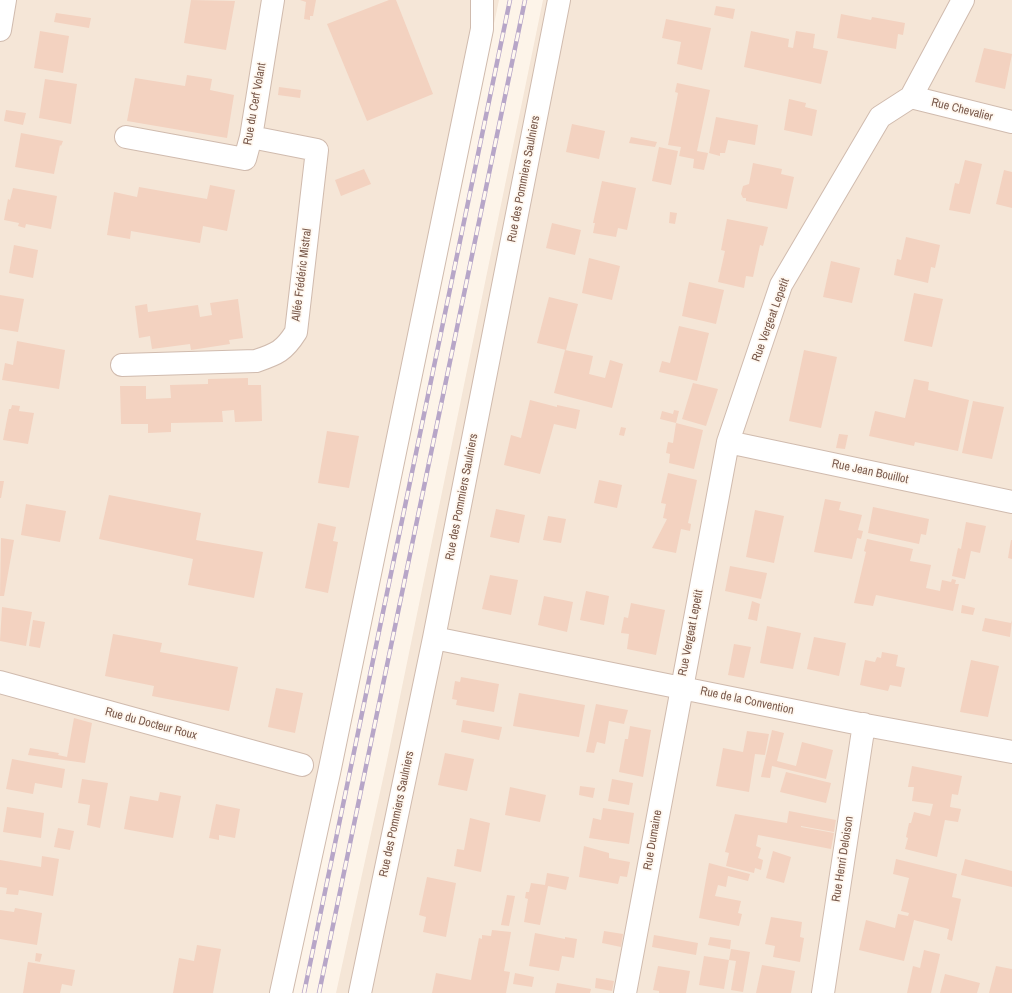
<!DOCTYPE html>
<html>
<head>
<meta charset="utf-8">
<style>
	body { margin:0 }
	canvas { display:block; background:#fdf4e9 }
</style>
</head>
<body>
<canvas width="1012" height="993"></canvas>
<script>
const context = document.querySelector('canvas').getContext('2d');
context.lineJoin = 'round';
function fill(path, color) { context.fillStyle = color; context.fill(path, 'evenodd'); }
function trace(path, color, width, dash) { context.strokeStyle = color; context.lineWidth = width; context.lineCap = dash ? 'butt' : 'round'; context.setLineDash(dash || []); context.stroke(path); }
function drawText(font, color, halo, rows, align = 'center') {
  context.font = font + ' "Archivo Narrow",sans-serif'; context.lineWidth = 3.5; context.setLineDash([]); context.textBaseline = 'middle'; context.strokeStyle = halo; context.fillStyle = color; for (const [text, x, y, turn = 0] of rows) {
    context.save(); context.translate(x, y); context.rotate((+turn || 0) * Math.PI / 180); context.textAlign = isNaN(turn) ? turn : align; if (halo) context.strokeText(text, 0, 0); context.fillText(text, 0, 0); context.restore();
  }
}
fill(new Path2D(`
	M0,0H499L290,993H0Z
	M543,0H1012V993H336L386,765Z`), '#f5e6d7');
fill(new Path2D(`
	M191,0L235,1L226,50L184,43Z
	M300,0H316L313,16H310V20L304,19L306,2Z
	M389,0H396L433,94L367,121L327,24Z
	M716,6L735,9L733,19L714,15Z
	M56,13L91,18L89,28L54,22Z
	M841,14L871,20L872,17L905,23L903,35L898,34L896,49L837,38Z
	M666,19L711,28L702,70L677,64L681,42L662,38Z
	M40,31L69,36L63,73L34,68Z
	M751,31L789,39L788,47L793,48L796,31L815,34L813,48L828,51L821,84L744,67Z
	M984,48L1012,54L1005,89L975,82Z
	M187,75L212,79L210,90L234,95L227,138L127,121L135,78L185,86Z
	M45,79L77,84L71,124L39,118Z
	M677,83L710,90L697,151L708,153L704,170L693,168L694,159L679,156L681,147L668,145L678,93L675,92Z
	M279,87L301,90L300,98L278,95Z
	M789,99L806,103L805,107L817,110L812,136L784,130Z
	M6,110L26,113L23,125L4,121Z
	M716,117L758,125L755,145L728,140L725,153H720V156L709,153Z
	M572,124L605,131L599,159L566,152Z
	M21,133L63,141L61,146L60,145L54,174L15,167Z
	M631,137L657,142L655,147L629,143Z
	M659,147L678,151L671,185L652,181Z
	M965,160L982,164L970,214L949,210L955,183L959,184Z
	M753,163L782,169L781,174L794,177L787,209L746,201V198H743L741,194L743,186L749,184Z
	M364,169L371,184L341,196L335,180Z
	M1004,170L1012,172V208L996,204Z
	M602,181L636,188L627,230L618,228L616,237L593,233L595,223H593Z
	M210,185L235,190L227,231L203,226L200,243L131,231L130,239L107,235L114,192L137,197L139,187L207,199Z
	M13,188L57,196L51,229L26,224L25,228L18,226L19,223L4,220L8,199L10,200Z
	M670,212L677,213L675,224L669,223Z
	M727,219L768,227L763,246L760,245L753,277L746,276L744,288L718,282L725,251L721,250Z
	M552,223L581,230L575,255L546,248Z
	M906,237L940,245L935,268L931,267L928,283L894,275L897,259L901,260Z
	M14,245L38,250L33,278L9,273Z
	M589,258L620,266L612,300L582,293Z
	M831,261L860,268L852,303L823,297Z
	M689,282L724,290L716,324L682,316Z
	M914,293L943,299L932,347L904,341Z
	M0,295L24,299L18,332L0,329Z
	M549,297L578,304L566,350L537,343Z
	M238,299L243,338L229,340L230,344L191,350L190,344L152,349L150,336L139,338L135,306L147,304L148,312L198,305L200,317L212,315L210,303Z
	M679,326L709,333L697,381L659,372L662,361L670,363Z
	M17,341L65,350L59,389L2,380L5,363L13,365Z
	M565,350L593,356L589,374L605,378L610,360L623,364L612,408L554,393Z
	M804,350L837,357L821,428L789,421Z
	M248,378V385H261L262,421L235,422L234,410L222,411L223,422L171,423V432L148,433V424H121L120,386H146V399L171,398L170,385L208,384V379Z
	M914,379L929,382L928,390L969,400L958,451L915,442L914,446L869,436L875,411L905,418Z
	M693,383L718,389L706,426L682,419Z
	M530,400L557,407V405L580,410L576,429L554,424L540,474L504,465L511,435L521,438Z
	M973,401L1004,407L992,459L962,453Z
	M12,405L20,406L19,411L34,413L28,444L3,440L9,409H11Z
	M674,410L679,411L676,423L660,419L662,411L673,414Z
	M676,423L703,430L694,469L669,463L670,454L666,453L668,442L673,443Z
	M621,427L626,428L624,436L619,435Z
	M327,431L359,436L349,488L318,483Z
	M839,434L848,435L845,449L836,448Z
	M668,473L697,480L688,523L691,524L690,531L681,529L676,553L652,548L667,519L663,518L666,504L661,503Z
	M599,480L622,485L617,508L594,503Z
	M0,481H4L1,498H0Z
	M109,495L201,513L196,540L263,552L254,598L188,585L193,559L99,539Z
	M825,499L841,502L839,510L862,515L858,530L863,531L861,539L857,538L852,559L814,552Z
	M26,504L66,511L60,542L21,535Z
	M873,507L929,519L926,535L921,534L919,544L868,533Z
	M496,509L525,515L519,543L490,537Z
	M755,510L784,516L774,563L746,557Z
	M548,516L566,519L561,543L543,540Z
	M966,522L986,526L980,553L971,551L965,579L952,576L958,548L961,549Z
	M318,523L336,527L333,541L338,542L328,593L305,588Z
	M1,538L14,540L4,596H0Z
	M867,539L913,549L910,561L931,565L926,588L940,591L942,580L951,582L952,579L956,580L955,584H959L953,611L876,595L873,606L854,603L866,552L864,551Z
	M1011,540H1012V559L1008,558Z
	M730,566L767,573L761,599L725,591Z
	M490,575L518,580L511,615L482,609Z
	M586,591L609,596L604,625L580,620Z
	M544,596L573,602L567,632L538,625Z
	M752,601L760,604L757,621L748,619Z
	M631,603L665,610L656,655L627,649L629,634L621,633L624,617L628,618Z
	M962,605L975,608L973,615L961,613Z
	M2,607L32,612L26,646L0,641Z
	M985,618L1011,623L1012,620L1010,637L982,631Z
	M33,620L45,622L40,648L29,646Z
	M767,626L801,633L793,669L760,663Z
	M113,634L162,643L160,652L238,667L229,711L152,696L154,686L105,676Z
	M814,637L846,643L839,676L807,669Z
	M734,644L751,647L744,678L728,675Z
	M882,652L898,655L896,666L905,668L901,687L890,685L888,691L860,685L865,660L875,662L877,657L881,658Z
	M971,660L999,666L988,717L960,712Z
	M461,677L499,684L494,712L456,705L457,700L452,699L455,681L460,682Z
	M276,688L303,693L295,733L268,727Z
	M519,693L585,705L579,737L513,726Z
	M596,704L628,710L624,724L609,721L605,744L597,742L594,753L586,752Z
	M74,718L92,723L85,763L28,755L30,748L59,753L58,755L67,757Z
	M463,720L502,727L499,740L461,732Z
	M630,726L651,730L643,777L619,772L625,739H628Z
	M772,730L784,733L777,761L796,766L802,742L833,750L826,779L772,766L770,778L761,777Z
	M747,731L769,734L765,755L755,754L749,792L716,786L723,748L743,752Z
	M445,753L474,759L467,791L438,785Z
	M12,759L65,769L62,788L35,783L33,794L6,789Z
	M912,766L962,776L958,795L952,794L950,807L961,809L958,822L945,820L937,857L905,849L908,838L906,837L909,823H911L914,812L930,816L933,804L912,801L914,787H908Z
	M786,772L831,783L826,803L780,792Z
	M82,779L108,783L100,828L87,825L90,805L78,803Z
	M612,779L633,783L629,805L608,801Z
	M580,786L595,788L593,798L579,795Z
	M510,787L546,795L540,822L505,815Z
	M160,792L181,796L173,838L124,829L130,796L158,801Z
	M216,804L240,809L235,838L219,835V840L209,838Z
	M7,807L44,813L41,838L3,832Z
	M603,808L634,813L629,844L589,838L593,818L601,820Z
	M789,811L836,820L834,832L801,826V827L834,833L831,849L758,835L756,846L761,848L758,858L763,860L761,870L755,868L754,873L726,866L729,853L725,852L735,814L787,823Z
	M470,818L490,823L481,872L454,866L457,849L464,850Z
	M58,828L74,831L70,850L54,847Z
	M584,846L609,853V858L630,862L627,877L620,876L618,884L579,877Z
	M773,851L791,857L784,883L766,878Z
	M42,856L59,859L53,896L19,890L18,895L6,894L7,888L0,887V860L41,867Z
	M896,859L957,874L952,897L961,899L952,941L947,939L949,929L914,920L904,961L859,950L866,920L895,928L898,914L908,916L909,913L901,911L909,878L893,874Z
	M965,859L1012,871V887L961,875Z
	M709,863L750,874L748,881L728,876L726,887L718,885L715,896L741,901L738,913L742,914L739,926L699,918Z
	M547,873L569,877L566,890L548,886L540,925L524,922L528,899L525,898L526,892H529L531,883L545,885Z
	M427,877L456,883L446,937L423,932L426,917L419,915Z
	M507,895L515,896L509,926L501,925Z
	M15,908L42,913L37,945L0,939V910L14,912Z
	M771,917L802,922L800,937L804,938L800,962L773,957L775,946L765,944Z
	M492,930L511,932L504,971L510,972L506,993H432L436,973L471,980L479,938L482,939V935L491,936Z
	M604,931L623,934L621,947L602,943Z
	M535,933L565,939V937L577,939L574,958L562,956L559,971L529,966Z
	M654,935L698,943L696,955L652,947Z
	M710,937L731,940L730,949L708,945Z
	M197,945L221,949L213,993H173L179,958L194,961Z
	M731,949L750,952L743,992L731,990L736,961L729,960L724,989L699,985L704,956L729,960Z
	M924,950L940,954L931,993H907L913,966L920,968Z
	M36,953L42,954L40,962L35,961Z
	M28,962L75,970L72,986L62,984L60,993H23Z
	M762,965L795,971L791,993H756Z
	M658,966L690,971L686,993H659V991L653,990Z
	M996,966L1012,969V993H989Z
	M515,973L534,977L532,987L513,984Z
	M945,974L980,983L977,993H940Z
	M596,978L614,981L612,991L595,988Z
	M557,983L591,989L590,993H555Z`), '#f3d2c0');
const minor = new Path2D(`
	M0,30L5,0
	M911,97L1012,122
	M126,137L245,159L251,137L273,0
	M122,365L256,361C277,354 284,351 296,332L317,150L251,137
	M728,442L1012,502
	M434,638L860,724L1012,752
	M0,682L302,765
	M281,993L329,773L482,29V0
	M360,993L434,638L559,0
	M625,993L728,442L781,285L880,117L911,97L963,0
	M823,993L864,724`);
trace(minor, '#d0bbae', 24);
trace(minor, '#fff', 22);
const rail = new Path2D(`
	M304,993L510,0
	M319,993L525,0`);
trace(rail, '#b7a6c8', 4.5);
trace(rail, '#fff8f0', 3, [9]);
drawText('12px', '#79594b', '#fff8f0', [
	["Rue du Cerf Volant",255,104,-80],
	["Rue Chevalier",962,110,14],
	["Rue des Pommiers Saulniers",524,179,-79],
	["Allée Frédéric Mistral",302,275,-83],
	["Rue Vergeat Lepetit",771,320,-70],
	["Rue Jean Bouillot",870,472,12],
	["Rue des Pommiers Saulniers",462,497,-79],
	["Rue Vergeat Lepetit",691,633,-79],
	["Rue de la Convention",747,701,12],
	["Rue du Docteur Roux",151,724,15],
	["Rue des Pommiers Saulniers",397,814,-78],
	["Rue Dumaine",653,840,-80],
	["Rue Henri Deloison",843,859,-81]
]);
</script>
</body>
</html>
